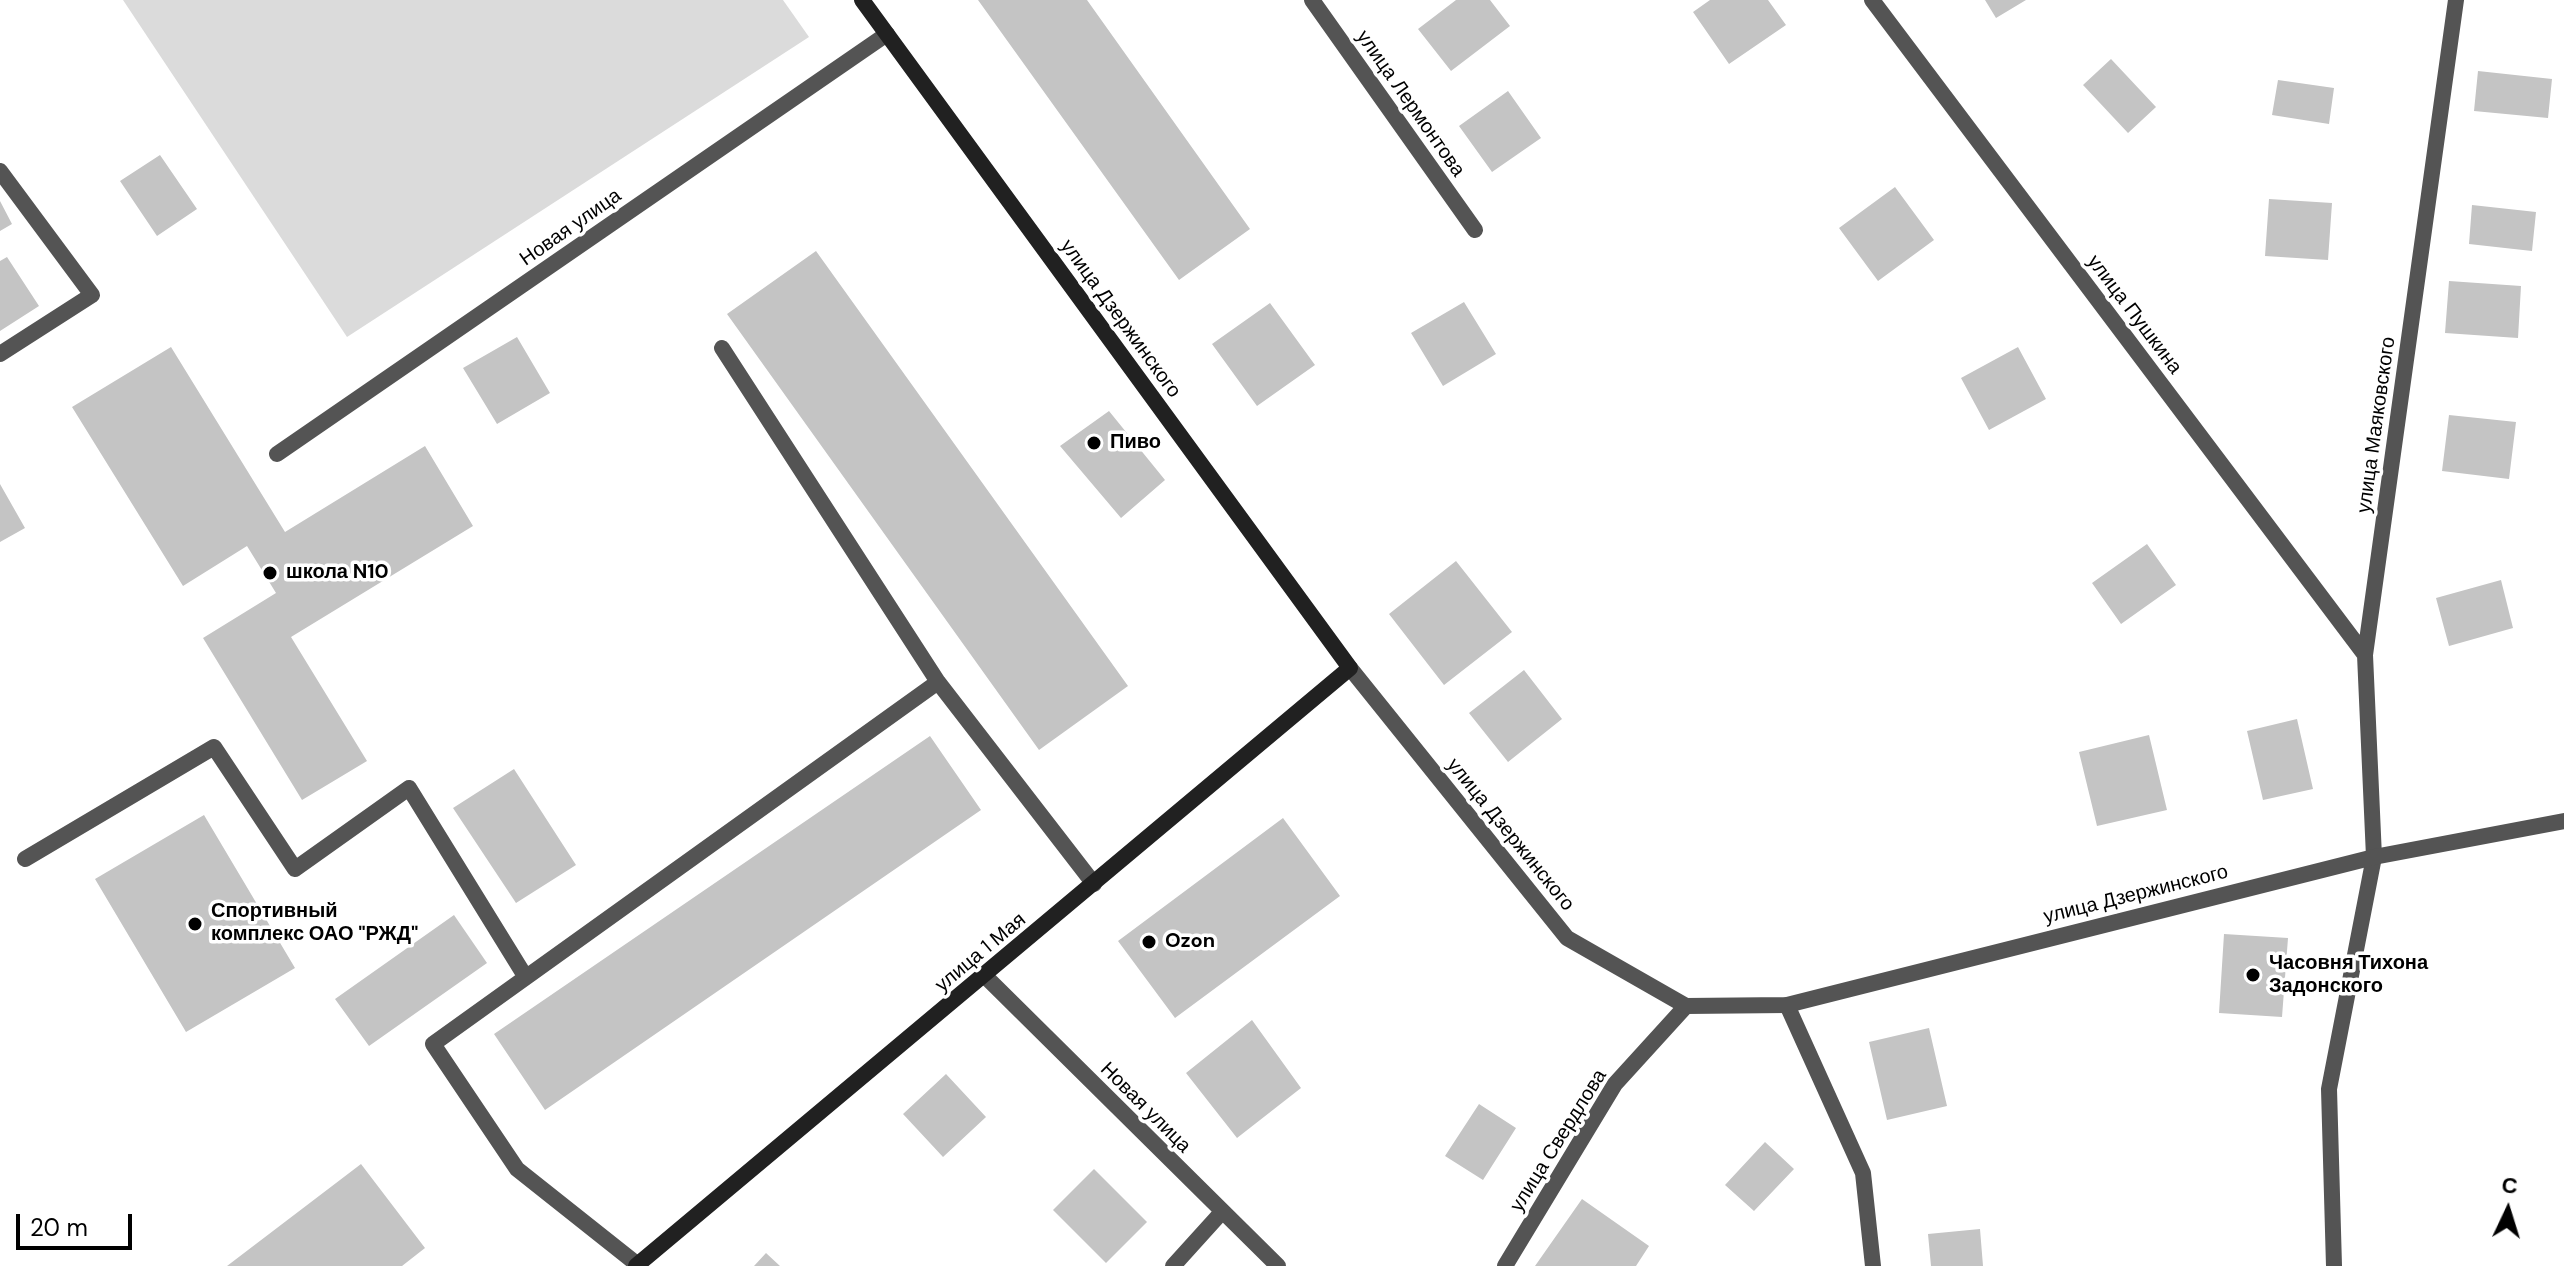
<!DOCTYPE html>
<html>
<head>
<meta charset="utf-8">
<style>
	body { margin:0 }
	#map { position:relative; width:2564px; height:1266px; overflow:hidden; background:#fff; font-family:"DM Sans",sans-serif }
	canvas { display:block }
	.north { position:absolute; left:2468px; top:1170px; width:80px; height:80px; -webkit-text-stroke:6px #fff; paint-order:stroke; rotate:4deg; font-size:22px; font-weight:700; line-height:32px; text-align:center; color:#000 }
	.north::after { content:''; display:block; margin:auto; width:28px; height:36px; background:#000; clip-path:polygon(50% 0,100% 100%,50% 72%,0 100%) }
	.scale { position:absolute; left:16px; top:1214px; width:116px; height:36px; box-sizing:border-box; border:4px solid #000; border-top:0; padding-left:10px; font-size:24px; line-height:28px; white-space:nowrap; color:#000; -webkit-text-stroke:6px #fff; paint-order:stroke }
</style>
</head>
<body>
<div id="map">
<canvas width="2564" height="1266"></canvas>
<div class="north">С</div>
<div class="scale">20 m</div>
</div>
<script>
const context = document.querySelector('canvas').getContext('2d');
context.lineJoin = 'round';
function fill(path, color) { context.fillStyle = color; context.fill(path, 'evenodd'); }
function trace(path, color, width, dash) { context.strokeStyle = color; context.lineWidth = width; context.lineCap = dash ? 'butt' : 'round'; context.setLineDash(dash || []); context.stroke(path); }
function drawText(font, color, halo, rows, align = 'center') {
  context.font = font + ' "DM Sans",sans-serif'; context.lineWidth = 7; context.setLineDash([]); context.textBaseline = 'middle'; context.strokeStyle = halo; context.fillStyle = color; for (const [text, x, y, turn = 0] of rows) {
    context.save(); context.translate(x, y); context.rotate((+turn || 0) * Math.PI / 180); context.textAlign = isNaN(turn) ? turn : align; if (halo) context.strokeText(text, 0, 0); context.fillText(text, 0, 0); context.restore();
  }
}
fill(new Path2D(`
	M123,0H783L809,37L347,337Z`), '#dbdbdb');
fill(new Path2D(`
	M978,0H1087L1250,229L1179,280Z
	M1456,0H1490L1510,26L1451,71L1418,29Z
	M1710,0H1768L1786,25L1729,64L1693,12Z
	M1985,0H2026L1996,18Z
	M2111,59L2156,107L2128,133L2083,85Z
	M2478,71L2552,79L2548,118L2474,111Z
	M2278,80L2334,88L2329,124L2272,115Z
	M1508,91L1541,138L1492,172L1459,126Z
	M160,155L197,209L157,236L120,181Z
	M1895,187L1934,240L1878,281L1839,228Z
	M2269,199L2332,203L2328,260L2265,256Z
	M0,201L12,224L0,231Z
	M2472,205L2536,212L2532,251L2469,244Z
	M816,251L1128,686L1039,750L727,314Z
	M7,257L39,306L0,331V261Z
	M2449,281L2521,286L2518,338L2445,333Z
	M1464,302L1496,354L1443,386L1411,333Z
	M1270,303L1315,365L1257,406L1212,344Z
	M517,337L550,393L497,424L463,368Z
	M171,347L285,532L425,446L473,526L291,637L367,761L302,800L203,638L276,593L247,546L183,586L72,407Z
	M2018,347L2046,399L1989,430L1961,378Z
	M1109,411L1165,480L1121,518L1060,446Z
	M2449,415L2516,422L2509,479L2442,471Z
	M0,484L25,528L0,542Z
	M2147,544L2176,585L2121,624L2092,583Z
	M1456,561L1512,632L1444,685L1389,614Z
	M2501,580L2513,628L2449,646L2436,598Z
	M1524,670L1562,719L1508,762L1469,713Z
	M2297,719L2313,789L2263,800L2247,731Z
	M2149,735L2167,810L2097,826L2079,752Z
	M930,736L981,810L545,1110L494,1034Z
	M514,769L576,865L516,903L453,808Z
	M204,815L295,968L186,1032L95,879Z
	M1283,818L1340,896L1175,1018L1118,941Z
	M454,915L487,963L369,1046L335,999Z
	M2224,934L2288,938L2282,1017L2219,1013Z
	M1252,1020L1301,1088L1237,1138L1186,1073Z
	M1929,1028L1947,1106L1887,1120L1869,1042Z
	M946,1074L986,1117L943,1157L903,1114Z
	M1479,1104L1516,1128L1483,1180L1445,1156Z
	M1765,1142L1794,1169L1754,1211L1725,1185Z
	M361,1164L425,1248L402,1266H227Z
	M1094,1169L1147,1222L1106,1263L1053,1210Z
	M1582,1199L1649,1246L1636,1266H1535Z
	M1980,1229L1983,1266H1931L1928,1234Z
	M766,1253L780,1266H754Z`), '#c4c4c4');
trace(new Path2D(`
	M722,348L938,682L1094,884
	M25,859L214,747L295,869L409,788L525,976
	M638,1265L517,1169L433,1044L938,682`), '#545454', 16);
trace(new Path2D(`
	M1312,0L1475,230
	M1872,0L2365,655
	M0,171L92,295L0,354
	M277,454L887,34
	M985,976L1278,1266
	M1787,1005L1863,1173L1873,1266
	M1173,1266L1221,1213
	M1505,1266L1615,1084L1686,1006
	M2334,1266L2329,1089L2374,857L2365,655L2456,0`), '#545454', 16);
trace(new Path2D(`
	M1350,668L1567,938L1686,1006L1787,1005L2374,857L2564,821`), '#545454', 16);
trace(new Path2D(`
	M636,1266L1350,668L862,0`), '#212121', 16);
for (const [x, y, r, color] of [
	[1094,443,8,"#000"],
	[270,573,8,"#000"],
	[195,924,8,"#000"],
	[1149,942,8,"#000"],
	[2253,975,8,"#000"]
]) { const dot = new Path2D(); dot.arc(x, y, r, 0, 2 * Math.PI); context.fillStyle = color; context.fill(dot); trace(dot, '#fff', 3); }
drawText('20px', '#000', '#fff', [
	["улица Лермонтова",1410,104,55],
	["Новая улица",571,228,-35],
	["улица Пушкина",2134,315,53],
	["улица Дзержинского",1120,319,54],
	["улица Маяковского",2377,425,-82],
	["улица Дзержинского",1510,835,51],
	["улица Дзержинского",2136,895,-14],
	["улица 1 Мая",981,953,-40],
	["Новая улица",1145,1108,45],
	["улица Свердлова",1559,1141,-58]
]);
drawText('bold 20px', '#000', '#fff', [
	["Пиво",1110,443],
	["школа N10",286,573],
	["Спортивный",211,912],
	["комплекс ОАО \"РЖД\"",211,935],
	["Ozon",1165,942],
	["Часовня Тихона",2269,964],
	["Задонского",2269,987]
], 'left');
</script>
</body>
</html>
